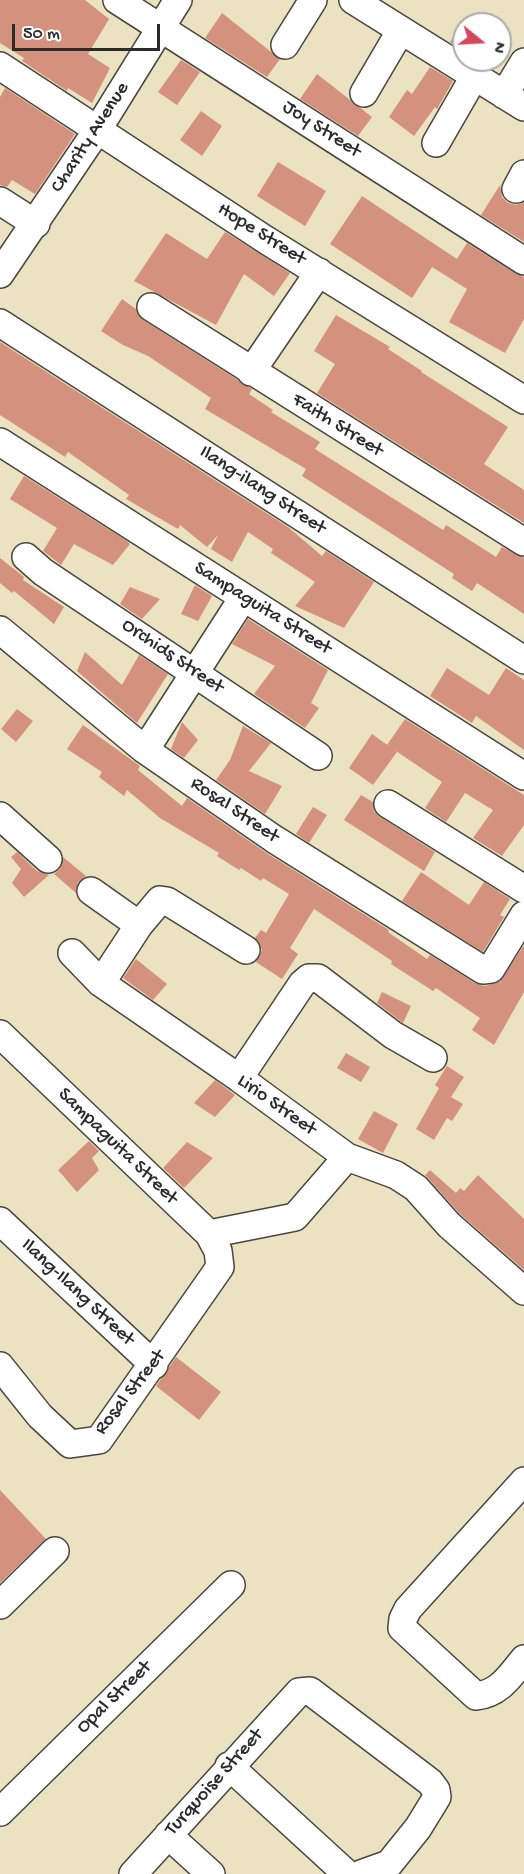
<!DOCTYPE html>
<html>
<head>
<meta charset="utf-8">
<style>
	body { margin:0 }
	#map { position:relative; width:524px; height:1874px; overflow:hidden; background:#eae2c0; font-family:"Gochi Hand",sans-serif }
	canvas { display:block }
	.north { position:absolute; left:452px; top:12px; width:60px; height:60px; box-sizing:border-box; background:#fff; border:2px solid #aaa; border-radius:50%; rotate:108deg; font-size:16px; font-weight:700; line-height:24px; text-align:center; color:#2b2b2b }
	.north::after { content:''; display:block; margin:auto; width:21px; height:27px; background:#d1495b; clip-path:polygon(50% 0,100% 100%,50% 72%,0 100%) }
	.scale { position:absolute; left:12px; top:24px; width:148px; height:27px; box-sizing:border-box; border:3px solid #2b2b2b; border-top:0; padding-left:8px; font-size:18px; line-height:21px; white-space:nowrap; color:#2b2b2b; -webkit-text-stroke:4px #fff; paint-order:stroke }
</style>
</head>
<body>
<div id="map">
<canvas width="524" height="1874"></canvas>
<div class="north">N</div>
<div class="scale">50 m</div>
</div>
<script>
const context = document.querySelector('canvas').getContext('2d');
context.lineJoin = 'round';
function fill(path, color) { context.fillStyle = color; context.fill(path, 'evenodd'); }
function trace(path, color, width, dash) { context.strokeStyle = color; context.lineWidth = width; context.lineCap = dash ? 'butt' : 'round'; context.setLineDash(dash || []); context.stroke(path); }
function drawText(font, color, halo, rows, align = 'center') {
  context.font = font + ' "Gochi Hand",sans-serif'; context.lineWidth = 4.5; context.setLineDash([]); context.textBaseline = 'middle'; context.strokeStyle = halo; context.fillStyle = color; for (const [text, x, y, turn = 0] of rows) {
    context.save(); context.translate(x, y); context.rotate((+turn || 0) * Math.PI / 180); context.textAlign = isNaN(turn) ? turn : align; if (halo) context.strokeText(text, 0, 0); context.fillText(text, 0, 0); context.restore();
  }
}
fill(new Path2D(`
	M0,0H85L109,19L88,54L110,68L92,103L68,88L67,91L22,61L24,58L0,43Z
	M222,13L280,59L267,77L205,38Z
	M464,21V51L450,42Z
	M181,60L200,72L177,105L158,92Z
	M430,67L453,81L437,109L435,107L414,136L389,117L407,90L412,94Z
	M317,74L372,117L358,136L300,99Z
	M5,88L75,134L35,194L12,180L7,187L0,185V97Z
	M201,111L222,126L202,156L180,140Z
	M278,162L326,191L305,226L257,196Z
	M500,185L502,197L508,203L516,205L524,202V242L481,215Z
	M362,196L457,259L467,243L516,274L524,277V319L505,353L449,322L467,289L432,267L412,298L330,244Z
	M225,232L290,273L274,296L244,274L216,325L134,281L166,233L207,259Z
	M122,299L136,309L143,320L252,389L249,394L273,410L271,412L320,442L315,449L443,530L446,525L496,557L502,547L524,558V614L477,583L472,591L452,578L454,574L302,476L306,469L205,409L211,398L148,356L123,345L101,331Z
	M336,315L390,347L388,349L422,371L421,372L508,427L484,464L524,490V523L317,393L335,364L314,351Z
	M0,342L288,527L322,556L326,551L374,582L344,628L295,606L315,582L271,553L273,549L248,532L232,562L211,549L218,535L207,547L180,525L178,529L126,499L129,495L68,452L65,457L0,415Z
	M24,476L127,541L130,544L113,565L74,544L61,565L43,551L57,528L10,499Z
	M0,558L24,577L23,580L64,607L54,624L14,591L12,593L0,583Z
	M195,585L212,596L198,621L181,614Z
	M130,587L160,599L142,619L120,604Z
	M248,619L328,670L311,703L319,708L305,728L254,694L275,666L232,644Z
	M85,652L122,685L139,655L168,674L137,723L77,671Z
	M447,668L489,695L506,668L524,680V750L476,716L472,723L430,696Z
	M17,709L33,721L16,742L1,729Z
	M405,719L524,795V825L502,856L473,838L493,810L465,793L446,822L425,808L442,782L387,745Z
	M182,722L198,740L184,758L171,749Z
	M83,725L140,766L138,770L182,806L187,798L265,852L389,930L388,932L427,959L430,955L475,983L485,986L500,982L524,945V992L494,1045L472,1030L480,1018L436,988L433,991L391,964L392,961L314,909L290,948L298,954L282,979L256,962L262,950L255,938L261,930L266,933L289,894L263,878L261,881L241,868L239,870L217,856L219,853L160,818L127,790L124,796L99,777L102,772L67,749Z
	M243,726L271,743L249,771L282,786L265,814L216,780L230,760Z
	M372,734L397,752L373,785L349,768Z
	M361,795L373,802L374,811L380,817L435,852L424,871L344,820Z
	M313,807L327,815L309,843L296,834Z
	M17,852L37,871L49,875L24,897L12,883L21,869L11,857Z
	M63,857L86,876L78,882L76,893L54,874L60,869Z
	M421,872L469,905L484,882L510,899L500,915L504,917L483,952L402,901Z
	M136,959L167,984L153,1000L123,978Z
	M382,992L411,1006L403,1023L377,1003Z
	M346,1053L370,1067L361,1082L337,1068Z
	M447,1066L464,1077L451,1097L463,1104L452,1121L447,1118L434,1140L416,1129L439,1088L435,1085Z
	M215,1080L235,1095L215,1117L194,1103Z
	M374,1111L398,1124L383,1153L358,1139Z
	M89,1141L99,1151L92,1158L99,1170L77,1192L58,1170Z
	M187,1142L213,1158L184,1188L163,1168Z
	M430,1170L456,1193L460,1188L464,1191L478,1175L524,1219V1270L460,1214L425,1175Z
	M176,1357L221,1392L199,1420L156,1386Z
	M0,1490L46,1539L0,1583Z`), '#d4927e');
const minor = new Path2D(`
	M117,0L524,261
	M353,0L524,107
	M285,45L313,0
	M0,66L266,240L524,400
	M364,93L401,30
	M504,95L524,62
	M436,143L474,77
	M516,189L524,174
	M0,201L36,224
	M0,274L98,129L178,0
	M151,307L524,542
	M0,323L524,660
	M251,372L319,272
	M0,442L524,776
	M26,557L43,572L318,756
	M0,630L145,750L274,839L483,970L491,969L524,915
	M145,750L243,598
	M388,804L524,889
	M0,816L48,859
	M91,891L139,925
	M72,953L101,983L239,1078L347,1157L295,1217L209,1234
	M101,983L139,925L160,900L167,901L246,950
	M0,1034L209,1234L218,1251L220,1267L99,1440L70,1444L40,1416L0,1366
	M239,1078L302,984L309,978H318L393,1035L433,1058
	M347,1157L396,1175L416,1188L449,1225L524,1291
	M0,1221L154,1365
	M524,1481L408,1609L403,1619L402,1628L476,1696C499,1694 510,1676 524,1659
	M0,1605L55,1551
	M229,1766L347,1874
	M0,1812L231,1585
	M168,1835L211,1874
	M133,1874L299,1692L310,1691L430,1782L436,1790L437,1797L418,1828L389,1864L361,1874`);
trace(minor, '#484641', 30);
trace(minor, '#fff', 27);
drawText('20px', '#2b2b2b', '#fff', [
	["Joy Street",321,130,33],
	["Charity Avenue",91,138,-57],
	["Hope Street",261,235,32],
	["Faith Street",337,426,32],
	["Ilang-ilang Street",262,491,33],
	["Sampaguita Street",262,609,32],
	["Orchids Street",172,657,34],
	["Rosal Street",234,811,34],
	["Lirio Street",276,1106,35],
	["Sampaguita Street",117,1147,44],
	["Ilang-Ilang Street",77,1293,43],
	["Rosal Street",131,1393,-52],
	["Opal Street",115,1698,-44],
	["Turquoise Street",215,1783,-48]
]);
</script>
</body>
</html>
